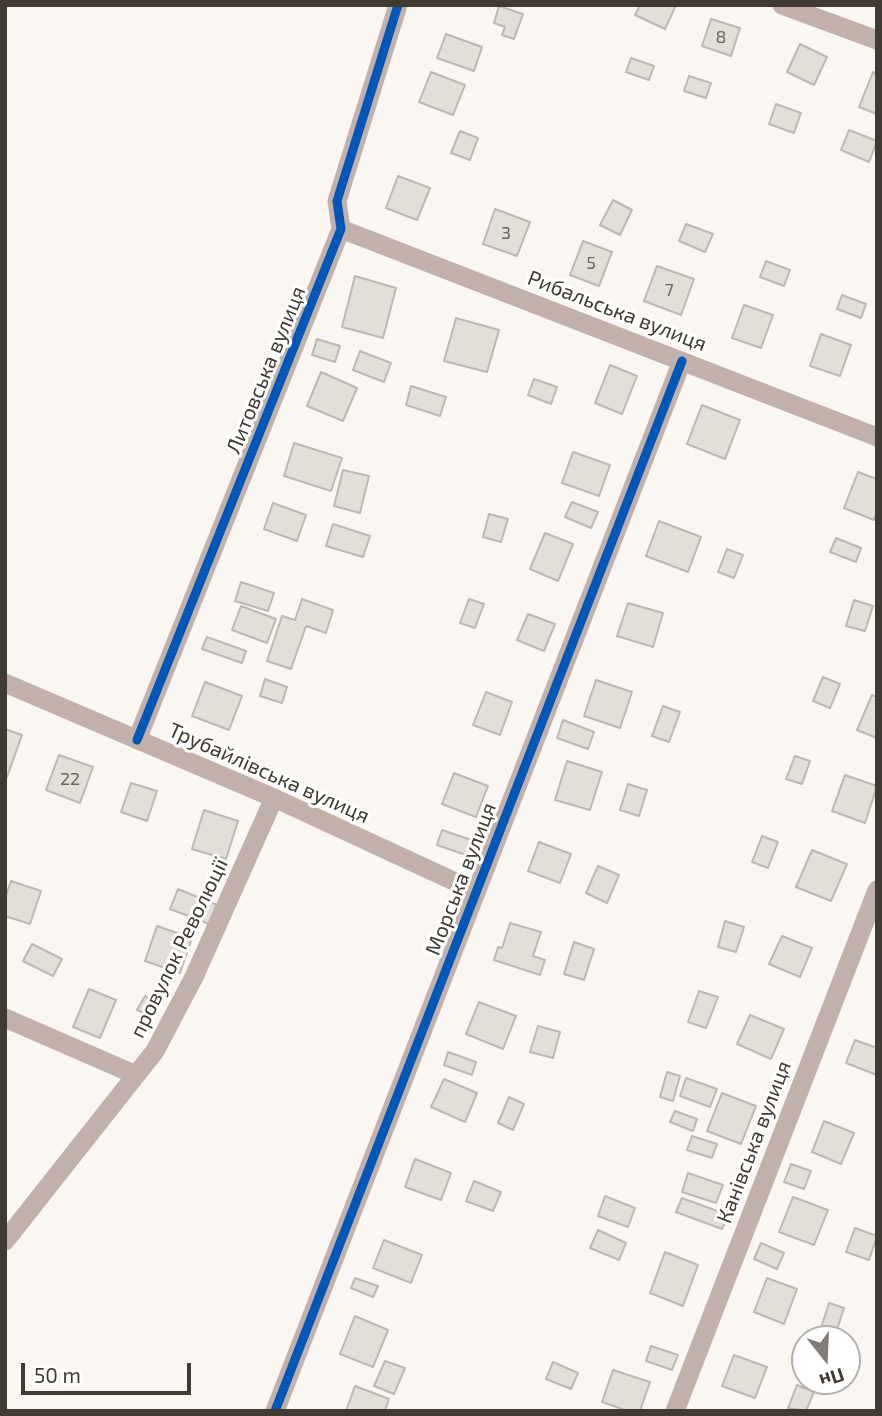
<!DOCTYPE html>
<html>
<head>
<meta charset="utf-8">
<style>
	body { margin:0 }
	#map { position:relative; width:882px; height:1416px; overflow:hidden; background:#faf7f3; font-family:"Exo 2",sans-serif }
	canvas { display:block }
	.frame { position:absolute; inset:0; border:7px solid #403a33; pointer-events:none }
	.north { position:absolute; left:791px; top:1325px; width:70px; height:70px; box-sizing:border-box; background:#fff; border:2px solid #b3b0ad; border-radius:50%; rotate:162deg; font-size:19px; font-weight:700; line-height:28px; text-align:center; color:#403a33 }
	.north::after { content:''; display:block; margin:auto; width:24px; height:32px; background:#817c76; clip-path:polygon(50% 0,100% 100%,50% 72%,0 100%) }
	.scale { position:absolute; left:21px; top:1363px; width:170px; height:32px; box-sizing:border-box; border:4px solid #403a33; border-top:0; padding-left:9px; font-size:21px; line-height:24px; white-space:nowrap; color:#403a33; -webkit-text-stroke:5px #fff; paint-order:stroke }
</style>
</head>
<body>
<div id="map">
<canvas width="882" height="1416"></canvas>
<div class="frame"></div>
<div class="north">Пн</div>
<div class="scale">50 m</div>
</div>
<script>
const context = document.querySelector('canvas').getContext('2d');
context.lineJoin = 'round';
function fill(path, color) { context.fillStyle = color; context.fill(path, 'evenodd'); }
function trace(path, color, width, dash) { context.strokeStyle = color; context.lineWidth = width; context.lineCap = dash ? 'butt' : 'round'; context.setLineDash(dash || []); context.stroke(path); }
function drawText(font, color, halo, rows, align = 'center') {
  context.font = font + ' "Exo 2",sans-serif'; context.lineWidth = 6; context.setLineDash([]); context.textBaseline = 'middle'; context.strokeStyle = halo; context.fillStyle = color; for (const [text, x, y, turn = 0] of rows) {
    context.save(); context.translate(x, y); context.rotate((+turn || 0) * Math.PI / 180); context.textAlign = isNaN(turn) ? turn : align; if (halo) context.strokeText(text, 0, 0); context.fillText(text, 0, 0); context.restore();
  }
}
const building = new Path2D(`
	M640,5H676L665,29L635,15Z
	M499,6L523,14L514,39L502,35L505,27L494,23Z
	M711,19L740,28L731,56L702,46Z
	M446,34L482,47L474,71L437,58Z
	M800,44L827,57L814,85L787,72Z
	M631,58L654,66L649,80L626,72Z
	M431,72L465,85L453,115L419,102Z
	M873,72L877,74V114L859,107Z
	M689,76L711,83L706,98L684,91Z
	M776,104L801,113L794,133L769,124Z
	M849,130L877,141L869,162L841,150Z
	M460,131L478,138L470,160L451,153Z
	M398,176L430,188L417,220L386,208Z
	M613,200L632,210L620,235L600,225Z
	M495,209L530,222L517,256L483,244Z
	M686,224L713,234L705,252L679,241Z
	M583,241L612,252L599,286L570,275Z
	M766,261L790,270L784,286L760,277Z
	M657,266L694,279L681,315L644,301Z
	M355,276L396,288L383,338L342,327Z
	M842,295L866,304L861,318L837,309Z
	M744,305L773,315L761,348L732,338Z
	M456,318L499,330L487,372L444,361Z
	M821,334L851,345L840,376L810,366Z
	M317,339L340,346L335,362L312,355Z
	M360,351L391,363L384,382L353,370Z
	M610,365L637,376L622,414L595,403Z
	M321,372L357,388L343,421L307,406Z
	M534,379L557,387L551,404L528,395Z
	M411,386L446,397L440,416L406,405Z
	M702,405L740,420L725,459L687,444Z
	M294,443L342,458L331,491L284,476Z
	M573,452L610,465L599,496L562,483Z
	M343,470L369,476L360,513L334,506Z
	M858,472L877,479V512L874,520L844,508Z
	M572,502L598,512L591,528L565,517Z
	M273,503L306,515L297,541L264,529Z
	M489,514L508,519L501,542L483,537Z
	M659,521L701,537L688,572L646,556Z
	M333,524L370,536L363,557L326,546Z
	M545,533L573,544L558,581L530,569Z
	M836,538L861,548L856,562L830,552Z
	M727,549L743,555L734,578L718,572Z
	M241,582L274,593L268,611L235,601Z
	M302,599L333,610L326,633L306,626L291,669L267,661L282,616L295,620Z
	M469,599L484,604L475,628L460,623Z
	M854,600L873,606L865,631L846,626Z
	M628,603L663,613L653,647L617,636Z
	M241,606L276,619L267,643L232,630Z
	M528,614L555,624L544,651L517,640Z
	M207,637L246,651L242,663L202,649Z
	M823,677L840,684L830,708L813,701Z
	M265,679L287,687L282,703L260,696Z
	M596,680L632,692L620,728L584,716Z
	M205,682L242,696L229,730L192,716Z
	M486,692L512,702L500,735L473,725Z
	M872,695L877,697V738L857,730Z
	M663,706L680,712L669,742L652,736Z
	M563,720L594,732L588,749L557,738Z
	M5,729L22,735L7,777H5Z
	M59,755L93,767L80,803L46,790Z
	M795,756L810,761L802,784L786,779Z
	M567,761L602,772L590,810L555,800Z
	M454,773L488,786L476,817L442,804Z
	M845,775L877,786L865,823L832,811Z
	M131,783L157,791L147,821L121,812Z
	M628,784L647,790L639,816L620,810Z
	M204,810L238,821L226,859L192,849Z
	M442,830L474,841L469,856L437,845Z
	M762,836L778,842L768,868L752,862Z
	M539,842L571,854L560,883L528,871Z
	M812,850L847,864L831,901L796,887Z
	M598,866L619,875L607,903L586,893Z
	M11,881L41,891L30,924L5,916V898Z
	M178,889L217,905L209,924L170,909Z
	M725,921L744,927L736,952L718,947Z
	M510,923L541,932L533,956L545,960L540,975L494,960L498,947L502,948Z
	M157,926L192,938L180,973L145,961Z
	M782,936L812,948L800,977L769,964Z
	M574,942L594,949L584,980L564,974Z
	M32,944L62,959L53,976L23,961Z
	M89,989L116,1000L100,1038L73,1027Z
	M699,991L718,997L706,1028L688,1022Z
	M145,996L159,1003L152,1017L137,1010Z
	M479,1002L516,1016L503,1049L466,1034Z
	M750,1015L784,1029L771,1059L737,1044Z
	M538,1026L560,1032L553,1058L530,1052Z
	M855,1040L877,1048V1075L846,1063Z
	M448,1052L476,1062L472,1075L444,1065Z
	M667,1072L680,1076L673,1101L660,1097Z
	M686,1078L717,1089L710,1107L680,1096Z
	M444,1079L477,1093L465,1122L431,1107Z
	M722,1093L756,1106L741,1144L707,1131Z
	M509,1097L524,1104L513,1130L498,1123Z
	M675,1111L697,1119L693,1131L670,1122Z
	M824,1121L854,1133L841,1164L812,1152Z
	M692,1136L717,1144L712,1158L687,1150Z
	M415,1159L451,1173L441,1200L405,1187Z
	M791,1164L811,1171L804,1189L784,1182Z
	M688,1173L723,1185L716,1203L682,1192Z
	M474,1181L501,1192L493,1211L466,1201Z
	M605,1196L635,1208L628,1227L598,1216Z
	M793,1197L828,1210L814,1245L779,1232Z
	M682,1198L728,1215L722,1229L676,1212Z
	M855,1228L877,1236L869,1260L846,1252Z
	M598,1230L626,1243L619,1260L590,1248Z
	M384,1240L422,1255L411,1283L373,1268Z
	M761,1243L784,1253L777,1269L754,1259Z
	M665,1252L698,1265L683,1306L650,1293Z
	M355,1278L378,1286L373,1297L351,1288Z
	M767,1278L797,1289L784,1324L754,1312Z
	M829,1303L844,1308L835,1336L820,1331Z
	M355,1316L388,1330L373,1367L340,1354Z
	M651,1346L678,1355L672,1370L646,1361Z
	M734,1355L767,1367L755,1398L722,1386Z
	M385,1361L405,1368L394,1394L374,1386Z
	M553,1362L578,1373L571,1389L546,1379Z
	M613,1370L650,1382L640,1411H628L602,1402Z
	M797,1385L814,1392L806,1411L788,1408Z
	M355,1386L389,1399L385,1411H346Z`);
fill(building, '#e2ded8');
trace(building, '#bcb8b3', 2);
trace(new Path2D(`
	M782,5L877,40
	M341,229L877,437
	M5,683L274,798L475,891
	M137,740L341,229L337,201L398,5
	M5,1018L136,1075
	M5,1241L155,1051L194,977L274,798
	M275,1411L682,361
	M675,1411L877,890`), '#c2b0ab', 19);
trace(new Path2D(`
	M137,740L341,229L337,201L398,5
	M275,1411L682,361`), '#0057b8', 9);
drawText('18px', '#69645d', null, [
	["8",721,37],
	["3",506,233],
	["5",591,263],
	["7",669,290],
	["22",70,779]
]);
drawText('21px', '#403a33', '#fff', [
	["Рибальська вулиця",617,311,21],
	["Литовська вулиця",266,370,-68],
	["Трубайлівська вулиця",269,773,24],
	["Морська вулиця",461,879,-69],
	["провулок Революції",179,948,-64],
	["Канівська вулиця",754,1142,-69]
]);
</script>
</body>
</html>
